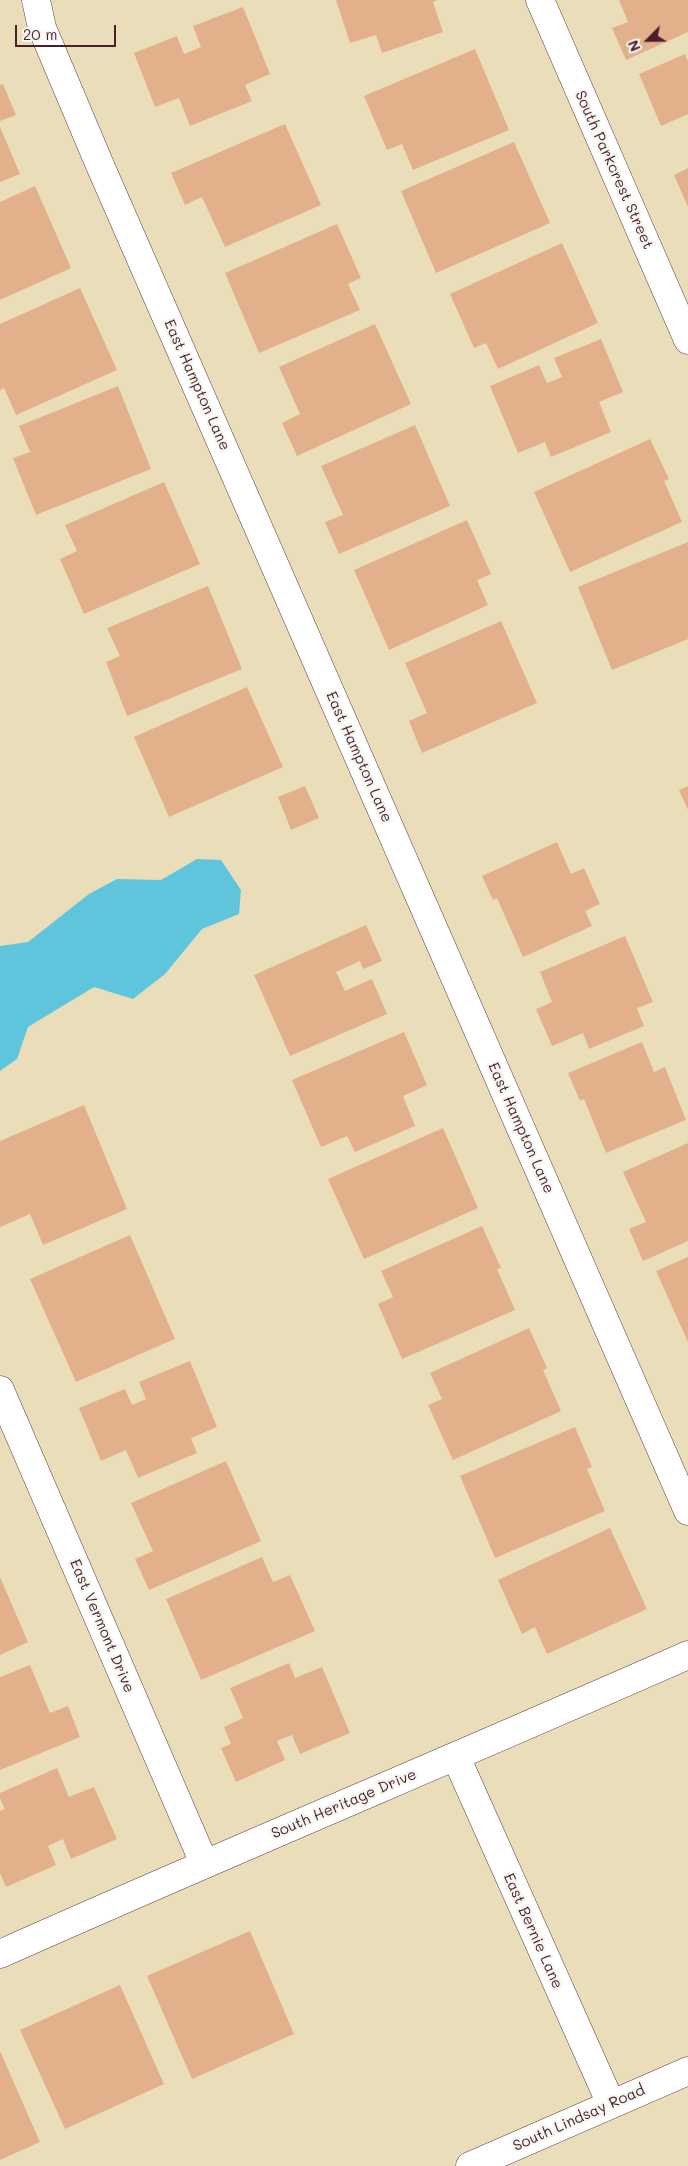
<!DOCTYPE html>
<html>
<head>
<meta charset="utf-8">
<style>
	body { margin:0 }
	#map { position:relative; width:688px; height:2166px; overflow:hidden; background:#eadeba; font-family:Mali,sans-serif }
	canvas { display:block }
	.north { position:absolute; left:623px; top:15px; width:50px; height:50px; -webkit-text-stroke:4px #f6f6f2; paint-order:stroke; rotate:247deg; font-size:14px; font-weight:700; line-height:20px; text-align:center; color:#4a1f2b }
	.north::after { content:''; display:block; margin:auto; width:18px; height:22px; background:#4a1f2b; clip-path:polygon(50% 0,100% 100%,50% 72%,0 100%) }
	.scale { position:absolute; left:15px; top:25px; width:101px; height:22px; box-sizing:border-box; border:2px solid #4a1f2b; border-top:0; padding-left:6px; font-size:15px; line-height:18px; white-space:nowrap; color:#4a1f2b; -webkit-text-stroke:4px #f6f6f2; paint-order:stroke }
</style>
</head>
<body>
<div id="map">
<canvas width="688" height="2166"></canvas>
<div class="north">N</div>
<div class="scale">20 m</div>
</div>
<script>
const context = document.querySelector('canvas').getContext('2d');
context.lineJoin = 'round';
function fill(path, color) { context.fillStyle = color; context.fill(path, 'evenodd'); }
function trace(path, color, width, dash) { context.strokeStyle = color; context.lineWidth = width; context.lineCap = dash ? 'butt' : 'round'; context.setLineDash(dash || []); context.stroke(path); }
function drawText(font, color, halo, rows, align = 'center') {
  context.font = font + ' Mali,sans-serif'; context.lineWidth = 5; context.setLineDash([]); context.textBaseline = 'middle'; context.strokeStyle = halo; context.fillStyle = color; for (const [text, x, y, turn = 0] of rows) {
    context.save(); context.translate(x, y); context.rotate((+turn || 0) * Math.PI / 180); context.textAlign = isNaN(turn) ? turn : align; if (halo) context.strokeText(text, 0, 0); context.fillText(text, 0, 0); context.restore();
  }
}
fill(new Path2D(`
	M197,859L221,860L241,890L239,914L202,929L165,974L133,999L94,987L28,1027L17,1059L0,1071V946L28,942L89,894L117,879L161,880Z`), '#5fc5dc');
fill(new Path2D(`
	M336,0H437L433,2L443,32L382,53L376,35L350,43Z
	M619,0H688V32L626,60L612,28L628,22Z
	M243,7L270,74L245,85L252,101L190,126L179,98L155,107L134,53L177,36L184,54L201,47L193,26Z
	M475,49L509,130L413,170L402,144L387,150L364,96Z
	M685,54L688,61V114L661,126L639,74Z
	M3,84L16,115L0,121V85Z
	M285,124L321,205L225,247L202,197L185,205L171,173Z
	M0,127L20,174L0,182Z
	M514,142L550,223L436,273L401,191Z
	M688,168V207L674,175Z
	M35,186L71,268L0,300V202Z
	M337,224L361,278L348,284L360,310L259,353L225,273Z
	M562,243L598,323L498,369L486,343L474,348L450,294Z
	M80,288L117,370L16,415L4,388L0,390V324Z
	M375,324L411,404L297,456L282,423L300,414L279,367Z
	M601,339L623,392L599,402L611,432L551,457L545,442L518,453L490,386L539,365L547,383L562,377L554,358Z
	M118,386L151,469L36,515L13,458L30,452L19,426Z
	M415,425L450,506L339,554L325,522L343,515L321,466Z
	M650,439L669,479L664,481L682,522L570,572L534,492Z
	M164,482L200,564L84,614L60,559L77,551L65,525Z
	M467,520L491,574L477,580L488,605L389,650L354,570Z
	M688,542V639L612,670L578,587Z
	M208,586L242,669L127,716L106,662L120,656L107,628Z
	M501,621L537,703L422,753L409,721L427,713L405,663Z
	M247,687L283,767L169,817L134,737Z
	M305,786L319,818L291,830L278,797Z
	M688,786V810L679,790Z
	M557,842L571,874L584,868L600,904L585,911L592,926L523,957L497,898L493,900L482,876Z
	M366,925L382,961L363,969L360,961L336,972L345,991L372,979L387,1014L290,1056L254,975Z
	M625,936L653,1002L637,1008L644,1026L589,1049L583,1033L552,1046L536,1009L552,1002L540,972Z
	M404,1032L427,1085L403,1096L415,1126L355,1152L347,1136L321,1147L292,1080Z
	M642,1042L654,1072L665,1067L686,1120L606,1153L584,1099L580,1101L568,1073Z
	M84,1105L127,1209L43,1245L30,1214L0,1227V1141Z
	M443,1128L478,1208L364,1259L328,1179Z
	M688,1143V1241L643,1261L629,1229L646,1222L623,1172Z
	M482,1226L501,1268L497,1269L515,1310L402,1359L378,1304L393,1297L381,1271Z
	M130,1235L175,1339L76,1382L30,1279Z
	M688,1257V1342L656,1271Z
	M529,1328L547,1368L543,1370L561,1411L453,1460L428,1405L442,1399L430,1373Z
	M190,1361L217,1427L191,1438L197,1453L138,1478L126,1450L101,1461L79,1408L125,1389L132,1405L146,1399L139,1382Z
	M575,1427L592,1467L587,1469L605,1511L495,1558L460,1476Z
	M226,1461L261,1541L149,1590L135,1559L153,1551L131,1503Z
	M610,1528L647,1609L547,1654L535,1627L522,1634L498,1580Z
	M262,1557L273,1582L290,1575L315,1631L201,1680L166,1599Z
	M0,1577L28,1642L0,1655Z
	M289,1663L295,1678L322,1667L350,1733L300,1754L292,1735L277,1741L285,1760L236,1782L221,1748L231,1744L224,1727L243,1718L230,1688Z
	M30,1665L50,1713L68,1706L80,1737L0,1770V1677Z
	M57,1768L69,1797L94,1787L117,1839L71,1859L63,1839L48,1846L56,1865L6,1887L0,1873V1811L5,1809L0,1799V1793Z
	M250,1931L294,2034L192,2079L147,1976Z
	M120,1985L164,2084L65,2129L20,2030Z
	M0,2051L40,2142L0,2160Z`), '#e2b18c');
const minor = new Path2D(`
	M36,0L42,28L99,163L688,1511
	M540,0L688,340
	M0,1390L204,1863
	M456,1757L611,2104
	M0,1954C229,1852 459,1756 688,1655`);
const secondary = new Path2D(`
	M470,2166L688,2071`);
trace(minor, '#623c40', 29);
trace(secondary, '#623c40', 29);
trace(minor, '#fff', 28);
trace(secondary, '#fff', 28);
drawText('15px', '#4a1f2b', '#f6f6f2', [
	["South Parkcrest Street",614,170,66],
	["East Hampton Lane",197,385,66],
	["East Hampton Lane",359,757,66],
	["East Hampton Lane",521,1128,66],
	["East Vermont Drive",102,1626,67],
	["South Heritage Drive",344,1804,-23],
	["East Bernie Lane",533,1931,66],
	["South Lindsay Road",579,2118,-24]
]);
</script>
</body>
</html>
